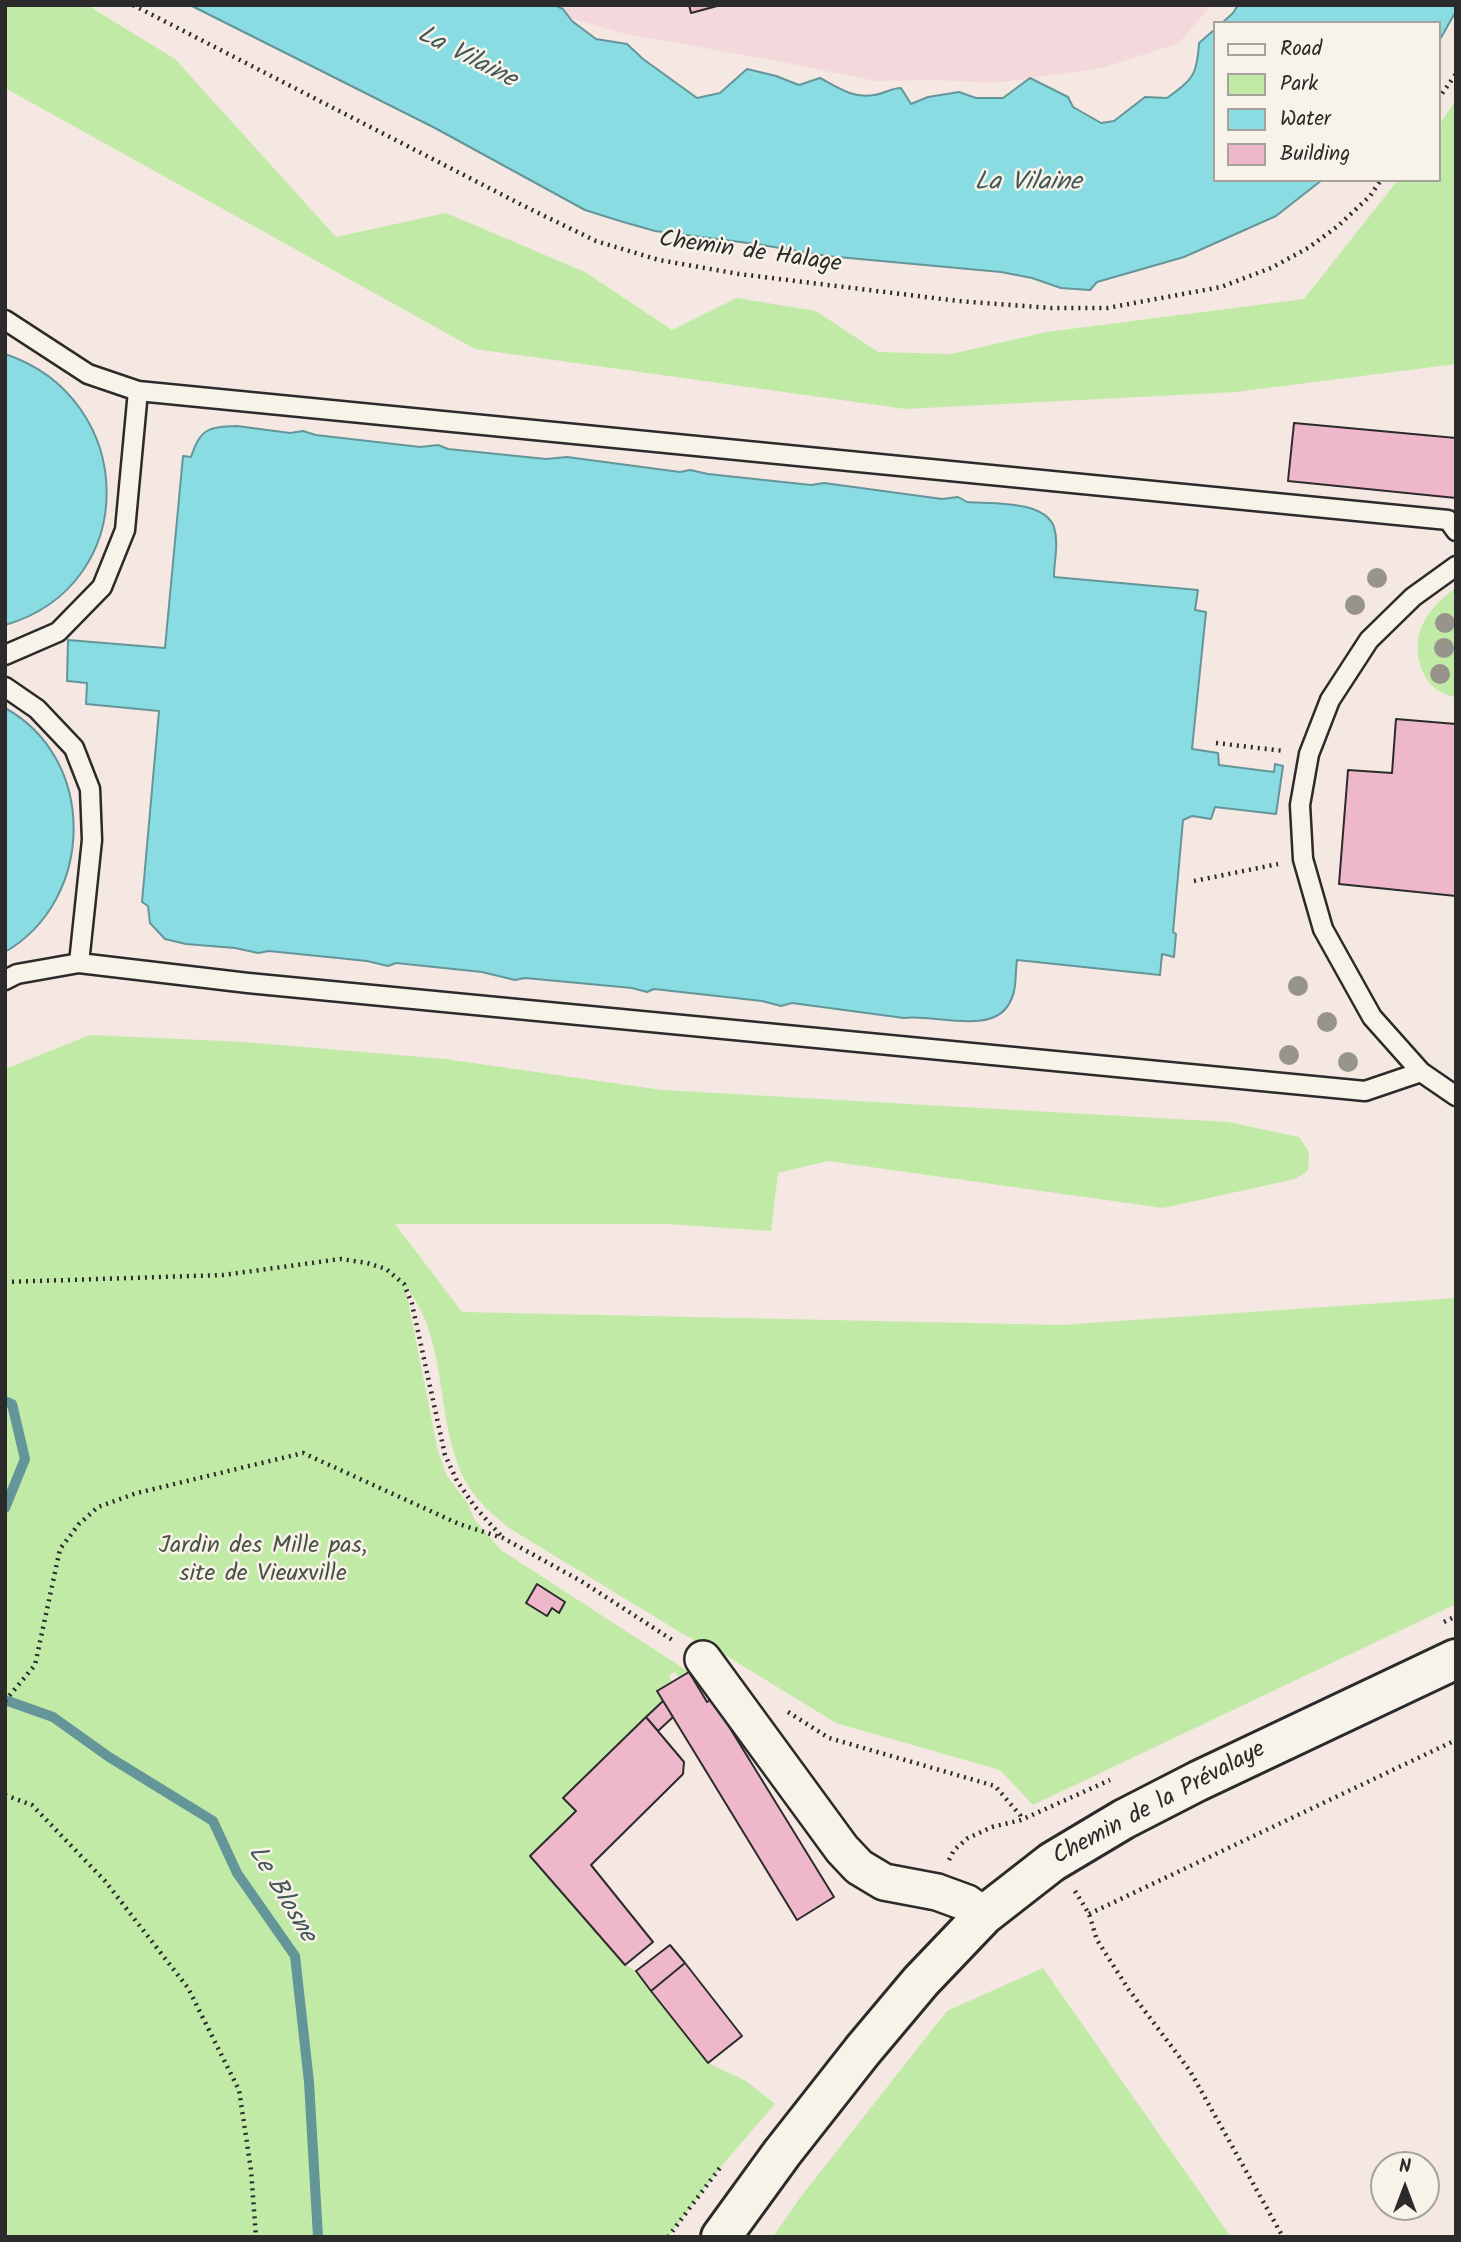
<!DOCTYPE html>
<html>
<head>
<meta charset="utf-8">
<style>
	body { margin:0 }
	#map { position:relative; width:1461px; height:2242px; overflow:hidden; background:#f5e7e2; font-family:Kalam,sans-serif }
	canvas { display:block }
	.frame { position:absolute; inset:0; border:7px solid #2b2b2b; pointer-events:none }
	.legend { position:absolute; left:1213px; top:21px; width:228px; height:161px; box-sizing:border-box; background:#f7f3e8; border:2px solid #a5a39c; margin:0; padding:9px 12px; list-style:none; font-size:21px; color:#2b2b2b }
	.legend li { display:flex; align-items:center; gap:14px; height:35px }
	.legend b { width:35px; border:2px solid #a5a39c }
	.north { position:absolute; left:1370px; top:2151px; width:70px; height:70px; box-sizing:border-box; background:#f7f3e8; border:2px solid #a5a39c; border-radius:50%; rotate:0deg; font-size:19px; font-weight:700; line-height:28px; text-align:center; color:#2b2b2b }
	.north::after { content:''; display:block; margin:auto; width:24px; height:32px; background:#2b2b2b; clip-path:polygon(50% 0,100% 100%,50% 72%,0 100%) }
</style>
</head>
<body>
<div id="map">
<canvas width="1461" height="2242"></canvas>
<div class="frame"></div>
<ul class="legend">
<li><b style="height:9px;background:#f7f3e8"></b>Road</li>
<li><b style="height:19px;background:#c0eaa6"></b>Park</li>
<li><b style="height:19px;background:#8adce3"></b>Water</li>
<li><b style="height:19px;background:#efb7ca"></b>Building</li>
</ul>
<div class="north">N</div>
</div>
<script>
const context = document.querySelector('canvas').getContext('2d');
context.lineJoin = 'round';
function fill(path, color) { context.fillStyle = color; context.fill(path, 'evenodd'); }
function trace(path, color, width, dash) { context.strokeStyle = color; context.lineWidth = width; context.lineCap = dash ? 'butt' : 'round'; context.setLineDash(dash || []); context.stroke(path); }
function drawText(font, color, halo, rows, align = 'center') {
  context.font = font + ' Kalam,sans-serif'; context.lineWidth = 5; context.setLineDash([]); context.textBaseline = 'middle'; context.strokeStyle = halo; context.fillStyle = color; for (const [text, x, y, turn = 0] of rows) {
    context.save(); context.translate(x, y); context.rotate((+turn || 0) * Math.PI / 180); context.textAlign = isNaN(turn) ? turn : align; if (halo) context.strokeText(text, 0, 0); context.fillText(text, 0, 0); context.restore();
  }
}
fill(new Path2D(`
	M525,5H1211L1179,43L1102,68L995,83L935,80L876,81L777,61L622,33Z`), '#f3d9db');
fill(new Path2D(`
	M5,5H87L175,59L336,237L446,213L585,272L672,330L737,298L816,311L878,352L951,354L1047,332L1304,299L1398,180H1438V126L1456,100V364L1236,392L906,409L475,349L5,88Z
	M1456,588V697C1440,694 1429,687 1423,672C1408,637 1426,608 1456,588Z
	M90,1035L245,1042L445,1059L662,1090L1228,1122L1299,1137L1309,1152L1308,1171L1295,1179L1163,1208L828,1161L778,1173L771,1231L667,1224H395L462,1312L1061,1325L1456,1298V1604L1033,1805L1000,1770L836,1723L730,1658L683,1634L509,1528C494,1515 478,1503 468,1485C433,1426 451,1340 405,1286L438,1451L447,1476L468,1504L474,1519L501,1550L689,1672L679,1678L675,1672L669,1675L672,1682L663,1701L563,1797L576,1811L530,1856L625,1965L636,1971L708,2063L746,2081L775,2104L724,2163L668,2237H5V1069Z
	M1043,1968L1231,2237H773L799,2199L947,2011Z`), '#c0eaa6');
const water = new Path2D(`
	M190,5H554L563,9L572,21L596,39L627,44L643,59L697,98L720,93L747,69L776,76L799,85L820,78C837,87 853,99 874,95C884,94 891,88 901,88L911,104L928,97L959,92L976,98H1003L1030,78L1068,97L1073,107L1101,123L1114,121L1145,97L1167,98C1193,79 1197,76 1199,43L1214,30V180H1322L1276,216L1184,257L1097,282L1090,290L1061,288L1032,278L1001,272L827,256L756,244L655,231L620,221L585,210L435,128Z
	M1238,5H1456V11L1438,43V23H1222L1233,13Z
	M5,354C138,398 143,585 5,625Z
	M237,426L290,433L303,431L316,435L420,447L438,445L448,449L546,459L567,457L680,472L690,470L708,474L811,485L824,483L942,499L958,497L967,502C992,504 1044,500 1054,527C1059,543 1054,561 1054,577L1198,590L1195,610L1206,612L1192,749L1218,753L1219,765L1274,772L1275,764L1283,766L1276,814L1215,807L1211,819L1192,816L1183,820L1173,932L1176,934L1174,957L1162,954L1160,975L1017,960C1015,973 1017,990 1010,1002C994,1036 935,1014 904,1018L792,1003L781,1006L762,1001L654,989L647,992L632,988L525,978L515,980L482,972L396,963L388,966L367,961L269,951L258,953L235,948L186,944L165,939L150,923L148,906L142,902L159,711L86,704L87,683L67,681L68,640L165,648L183,456L191,457C200,428 209,427 237,426Z
	M5,708C98,759 95,900 5,952Z`);
fill(water, '#8adce3');
trace(water, '#649599', 2);
trace(new Path2D(`
	M5,1401L12,1404L25,1459L5,1508
	M5,1700L53,1717L109,1757L213,1821L237,1873L295,1956L309,2082L318,2237`), '#649599', 10);
const building = new Path2D(`
	M689,5H721L691,13Z
	M1294,423L1456,438V498L1288,481Z
	M1396,719L1456,724V896L1339,884L1348,770L1392,773Z
	M537,1584L565,1602L559,1613L552,1608L547,1616L526,1603Z
	M689,1672L707,1702L712,1699L834,1897L797,1920L657,1691Z
	M663,1701L673,1717L658,1731L646,1717Z
	M646,1717L684,1762L683,1774L591,1865L653,1942L625,1965L530,1856L576,1811L563,1798Z
	M670,1945L685,1963L651,1991L636,1971Z
	M685,1963L742,2036L708,2063L651,1991Z`);
fill(building, '#efb7ca');
trace(building, '#2b2b2b', 2);
const lane = new Path2D(`
	M5,320L88,374L138,391L1448,520L1456,531
	M1456,566L1413,597L1369,640L1330,700L1309,754L1300,805L1303,859L1323,929L1372,1017L1421,1072L1456,1096
	M5,655L58,632L102,587L125,530L138,391
	M5,687L37,709L74,748L90,789L92,840L79,963
	M5,980L17,974L79,963L248,983L1365,1091L1421,1072`);
const street = new Path2D(`
	M703,1659L842,1849L859,1867L884,1882L937,1892L967,1903L984,1915`);
const secondary = new Path2D(`
	M721,2237L782,2153L863,2050L921,1981L984,1915L1052,1862L1124,1819L1198,1781L1456,1659`);
trace(lane, '#2b2b2b', 23);
trace(street, '#2b2b2b', 40);
trace(secondary, '#2b2b2b', 44);
trace(new Path2D(`
	M133,5L528,208L596,241L659,260L739,274L958,301L1051,308H1107L1221,287L1271,268L1308,248L1338,226L1370,196L1381,180
	M1438,99L1456,74
	M1216,743L1284,751
	M1194,881L1278,864
	M5,1282L223,1275L341,1259L367,1263L386,1269L404,1284L412,1304L445,1455L457,1481L475,1507L503,1538
	M1444,1622L1456,1616
	M5,1701L35,1665L60,1549L79,1524L98,1507L137,1493L303,1453L459,1524L503,1538L581,1581L674,1641
	M788,1712L829,1738L995,1786L1020,1815L1021,1820
	M5,1795L32,1805L105,1881L188,1988L239,2090L251,2170L256,2237
	M949,1860L954,1850L968,1838L992,1827L1021,1820L1110,1780
	M1075,1891L1089,1914L1097,1940L1129,1990L1190,2071L1283,2237
	M1089,1914L1456,1740
	M668,2237L722,2165`), '#2b2b2b', 4.5, [2, 5]);
trace(lane, '#f7f3e8', 18);
trace(street, '#f7f3e8', 35);
trace(secondary, '#f7f3e8', 38);
context.fillStyle = '#96948b';
for (const [x, y] of [
	[1377,578],
	[1355,605],
	[1445,623],
	[1444,648],
	[1440,674],
	[1298,986],
	[1327,1022],
	[1289,1055],
	[1348,1062]
]) { context.beginPath(); context.arc(x, y, 10, 0, 2 * Math.PI); context.fill(); }
drawText('24px', '#2b2b2b', '#f7f3e8', [
	["Chemin de Halage",750,254,8],
	["Chemin de la Prévalaye",1160,1805,-28]
]);
drawText('24px', '#495144', '#f7f3e8', [
	["Jardin des Mille pas,",263,1548],
	["site de Vieuxville",263,1576]
]);
drawText('italic 26px', '#435759', '#f7f3e8', [
	["La Vilaine",466,59,27],
	["La Vilaine",1028,185],
	["Le Blosne",280,1895,59]
]);
</script>
</body>
</html>
